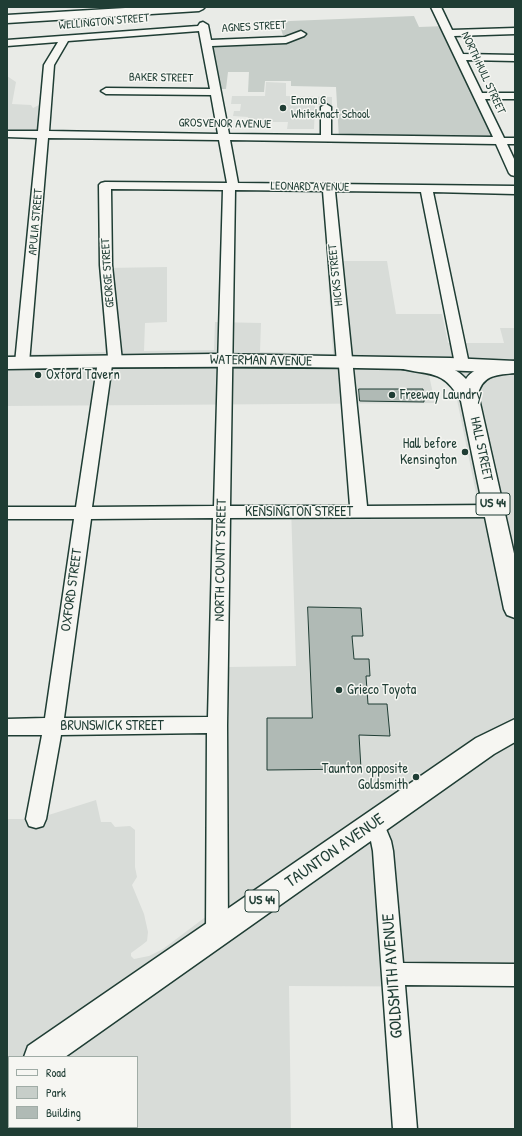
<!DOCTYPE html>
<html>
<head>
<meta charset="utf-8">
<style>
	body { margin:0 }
	#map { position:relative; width:522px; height:1136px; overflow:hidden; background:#e9ebe7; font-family:"Patrick Hand",sans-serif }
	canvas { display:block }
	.frame { position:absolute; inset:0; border:8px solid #1f3d34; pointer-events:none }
	.legend { position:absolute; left:8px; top:1056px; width:130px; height:72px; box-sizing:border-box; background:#f6f6f2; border:1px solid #a0aca6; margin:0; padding:5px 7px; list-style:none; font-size:12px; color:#1f3d34 }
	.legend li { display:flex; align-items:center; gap:8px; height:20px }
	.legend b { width:20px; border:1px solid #a0aca6 }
</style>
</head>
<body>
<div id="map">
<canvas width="522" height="1136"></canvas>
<div class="frame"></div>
<ul class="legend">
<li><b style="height:5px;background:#f6f6f2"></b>Road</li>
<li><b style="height:11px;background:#c7cec9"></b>Park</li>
<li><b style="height:11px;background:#b0bab5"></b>Building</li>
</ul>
</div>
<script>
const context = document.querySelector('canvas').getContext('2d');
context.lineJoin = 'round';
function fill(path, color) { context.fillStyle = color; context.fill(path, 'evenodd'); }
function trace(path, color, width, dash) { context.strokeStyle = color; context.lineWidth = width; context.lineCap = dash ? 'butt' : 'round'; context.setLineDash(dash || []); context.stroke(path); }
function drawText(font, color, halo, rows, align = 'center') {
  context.font = font + ' "Patrick Hand",sans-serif'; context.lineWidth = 3; context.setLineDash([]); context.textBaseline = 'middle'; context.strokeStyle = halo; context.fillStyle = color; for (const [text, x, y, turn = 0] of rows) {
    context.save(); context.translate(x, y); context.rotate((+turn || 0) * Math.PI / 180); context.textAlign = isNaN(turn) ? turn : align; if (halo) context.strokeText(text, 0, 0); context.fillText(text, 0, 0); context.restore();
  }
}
fill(new Path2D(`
	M7,76L16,82L12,104L31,105L33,108L39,105L40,100L42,99L45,133H7Z
	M266,82L286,83V96L332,97V105H315L314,129H287L288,122H270L269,129L244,128V122H247L248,117L233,116L234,111H240L241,104H231L232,96H265Z
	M327,261H387L396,314H442L448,343H504L500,328H515V987L289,986L291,1129H7V819H26L27,817L36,819L96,800L101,822H111L115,827L130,826L135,830V867L137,877L132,885L144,914L148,932L147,941L142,945L131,953V956L134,959L149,956L163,949L228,900L229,667L296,666L291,506L478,503L455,390L452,385L439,376L429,375L435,403L7,406V355L105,352L107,268L167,267V322L145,323L144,351L214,350L215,322L261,323L260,352L333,354ZM9,1057H137V1127H9Z`), '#d8dcd8');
fill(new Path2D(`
	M414,16L419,27L446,26L499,139H339L336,87L291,86V81H265L264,92H248L249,72H228L226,89H215L207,42L284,39L279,22L290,21Z`), '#c7cec9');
const building = new Path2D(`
	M359,389H423L424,402L360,401Z
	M308,607L361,608L363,636H352L354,659H369L370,676H366L368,704H387L390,736L359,735L361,769L267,770V718H312Z`);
fill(building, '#b0bab5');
trace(building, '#1f3d34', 1);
const minor = new Path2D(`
	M431,7H441L452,30L515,28V34L454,36L463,54L515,55V61L466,60L482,93H515V99H485L504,138H515V144H507L515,161V176L511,175L509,173L496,144L230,140L238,183L515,186V194L433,192L469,364L467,367L462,368L457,367L455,364L421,192L335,191L367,506L494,505L500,507L502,511L500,515L494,517L230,518L227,725L228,933L225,941L217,944L209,941L206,933L207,733L61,735L46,819L43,826L36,828L29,826L26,819L42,735H7V719L45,718L74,519H7V507H76L98,361L100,358L108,357L100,265L99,185L101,183L105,182L227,183L219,140L48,138L29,363L27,366L22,367L17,366L15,363L37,138L7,137V131H38L44,65L58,42L7,46V40L198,26L200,23L203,22L208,25L211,40L285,37L301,31L306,34L304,36L286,43L212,46L229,134L321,135V107L326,104L331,107V135L493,137ZM199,31L210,89L106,88L101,91L106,94L211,95L218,134L49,131L54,65L68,41ZM111,189L223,190L214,506L92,507L112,365L120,364L122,361L112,265ZM235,190L323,191L337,363L339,366L350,506H230ZM213,518L208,717L64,718L91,519Z
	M374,814L381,817L391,841L393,851L403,963L515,964V986L405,985L417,1129H393L373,851L371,841L364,824L367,817Z`);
const major = new Path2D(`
	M212,354L450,358L515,361V373C346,365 176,366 7,369V357Z`);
const highway = new Path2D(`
	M142,7H205L203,9L199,11L7,23V15Z
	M405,358C426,361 451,362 466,379C476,364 499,363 515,361V373C498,375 483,374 478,394L515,558V618L507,615L504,609L461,401C443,368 429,376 399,368L396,364L399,360Z
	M515,719V742L494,754L65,1057H24L28,1046L476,738Z
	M9,1062V1094L7,1095V1063Z`);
trace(minor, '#1f3d34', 3);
trace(major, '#1f3d34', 3);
trace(highway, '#1f3d34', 3);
fill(minor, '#f6f6f2');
fill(major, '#f6f6f2');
fill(highway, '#f6f6f2');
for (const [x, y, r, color] of [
	[283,108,4,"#1f3d34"],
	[38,375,4,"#1f3d34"],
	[392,395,4,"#1f3d34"],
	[465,452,4,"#1f3d34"],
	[339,690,4,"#1f3d34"],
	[416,777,4,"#1f3d34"]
]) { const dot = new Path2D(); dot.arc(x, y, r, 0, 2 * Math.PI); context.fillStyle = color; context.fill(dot); trace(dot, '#f6f6f2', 1.5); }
drawText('12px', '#1f3d34', '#f6f6f2', [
	["WELLINGTON STREET",104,22,-5],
	["AGNES STREET",254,27,-3],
	["NORTH HULL STREET",483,73,65],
	["BAKER STREET",161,78,1],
	["GROSVENOR AVENUE",225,124,1],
	["LEONARD AVENUE",310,187,1],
	["APULIA STREET",36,222,-85],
	["GEORGE STREET",108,273,-94],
	["HICKS STREET",336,275,-96]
]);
drawText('12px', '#1f3d34', '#f6f6f2', [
	["Emma G",291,101],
	["Whiteknact School",291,115]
], 'left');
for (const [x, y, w] of [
	[493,504,34],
	[262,901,34]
]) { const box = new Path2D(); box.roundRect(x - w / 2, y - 11, w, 22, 3); context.fillStyle = '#f6f6f2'; context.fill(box); trace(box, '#1f3d34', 1); }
drawText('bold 13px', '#1f3d34', null, [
	["US 44",493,504],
	["US 44",262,901]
]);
drawText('14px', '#1f3d34', '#f6f6f2', [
	["WATERMAN AVENUE",261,361,1],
	["HALL STREET",481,449,78],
	["KENSINGTON STREET",299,512],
	["NORTH COUNTY STREET",221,560,-89],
	["OXFORD STREET",72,590,-82],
	["BRUNSWICK STREET",112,726]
]);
drawText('14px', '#1f3d34', '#f6f6f2', [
	["Oxford Tavern",46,375],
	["Freeway Laundry",400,395],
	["Hall before",457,444,"right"],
	["Kensington",457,460,"right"],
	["Grieco Toyota",347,690],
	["Taunton opposite",408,769,"right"],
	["Goldsmith",408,785,"right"]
], 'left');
drawText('17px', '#1f3d34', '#f6f6f2', [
	["TAUNTON AVENUE",335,851,-35],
	["GOLDSMITH AVENUE",393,976,-94]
]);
</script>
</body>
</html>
